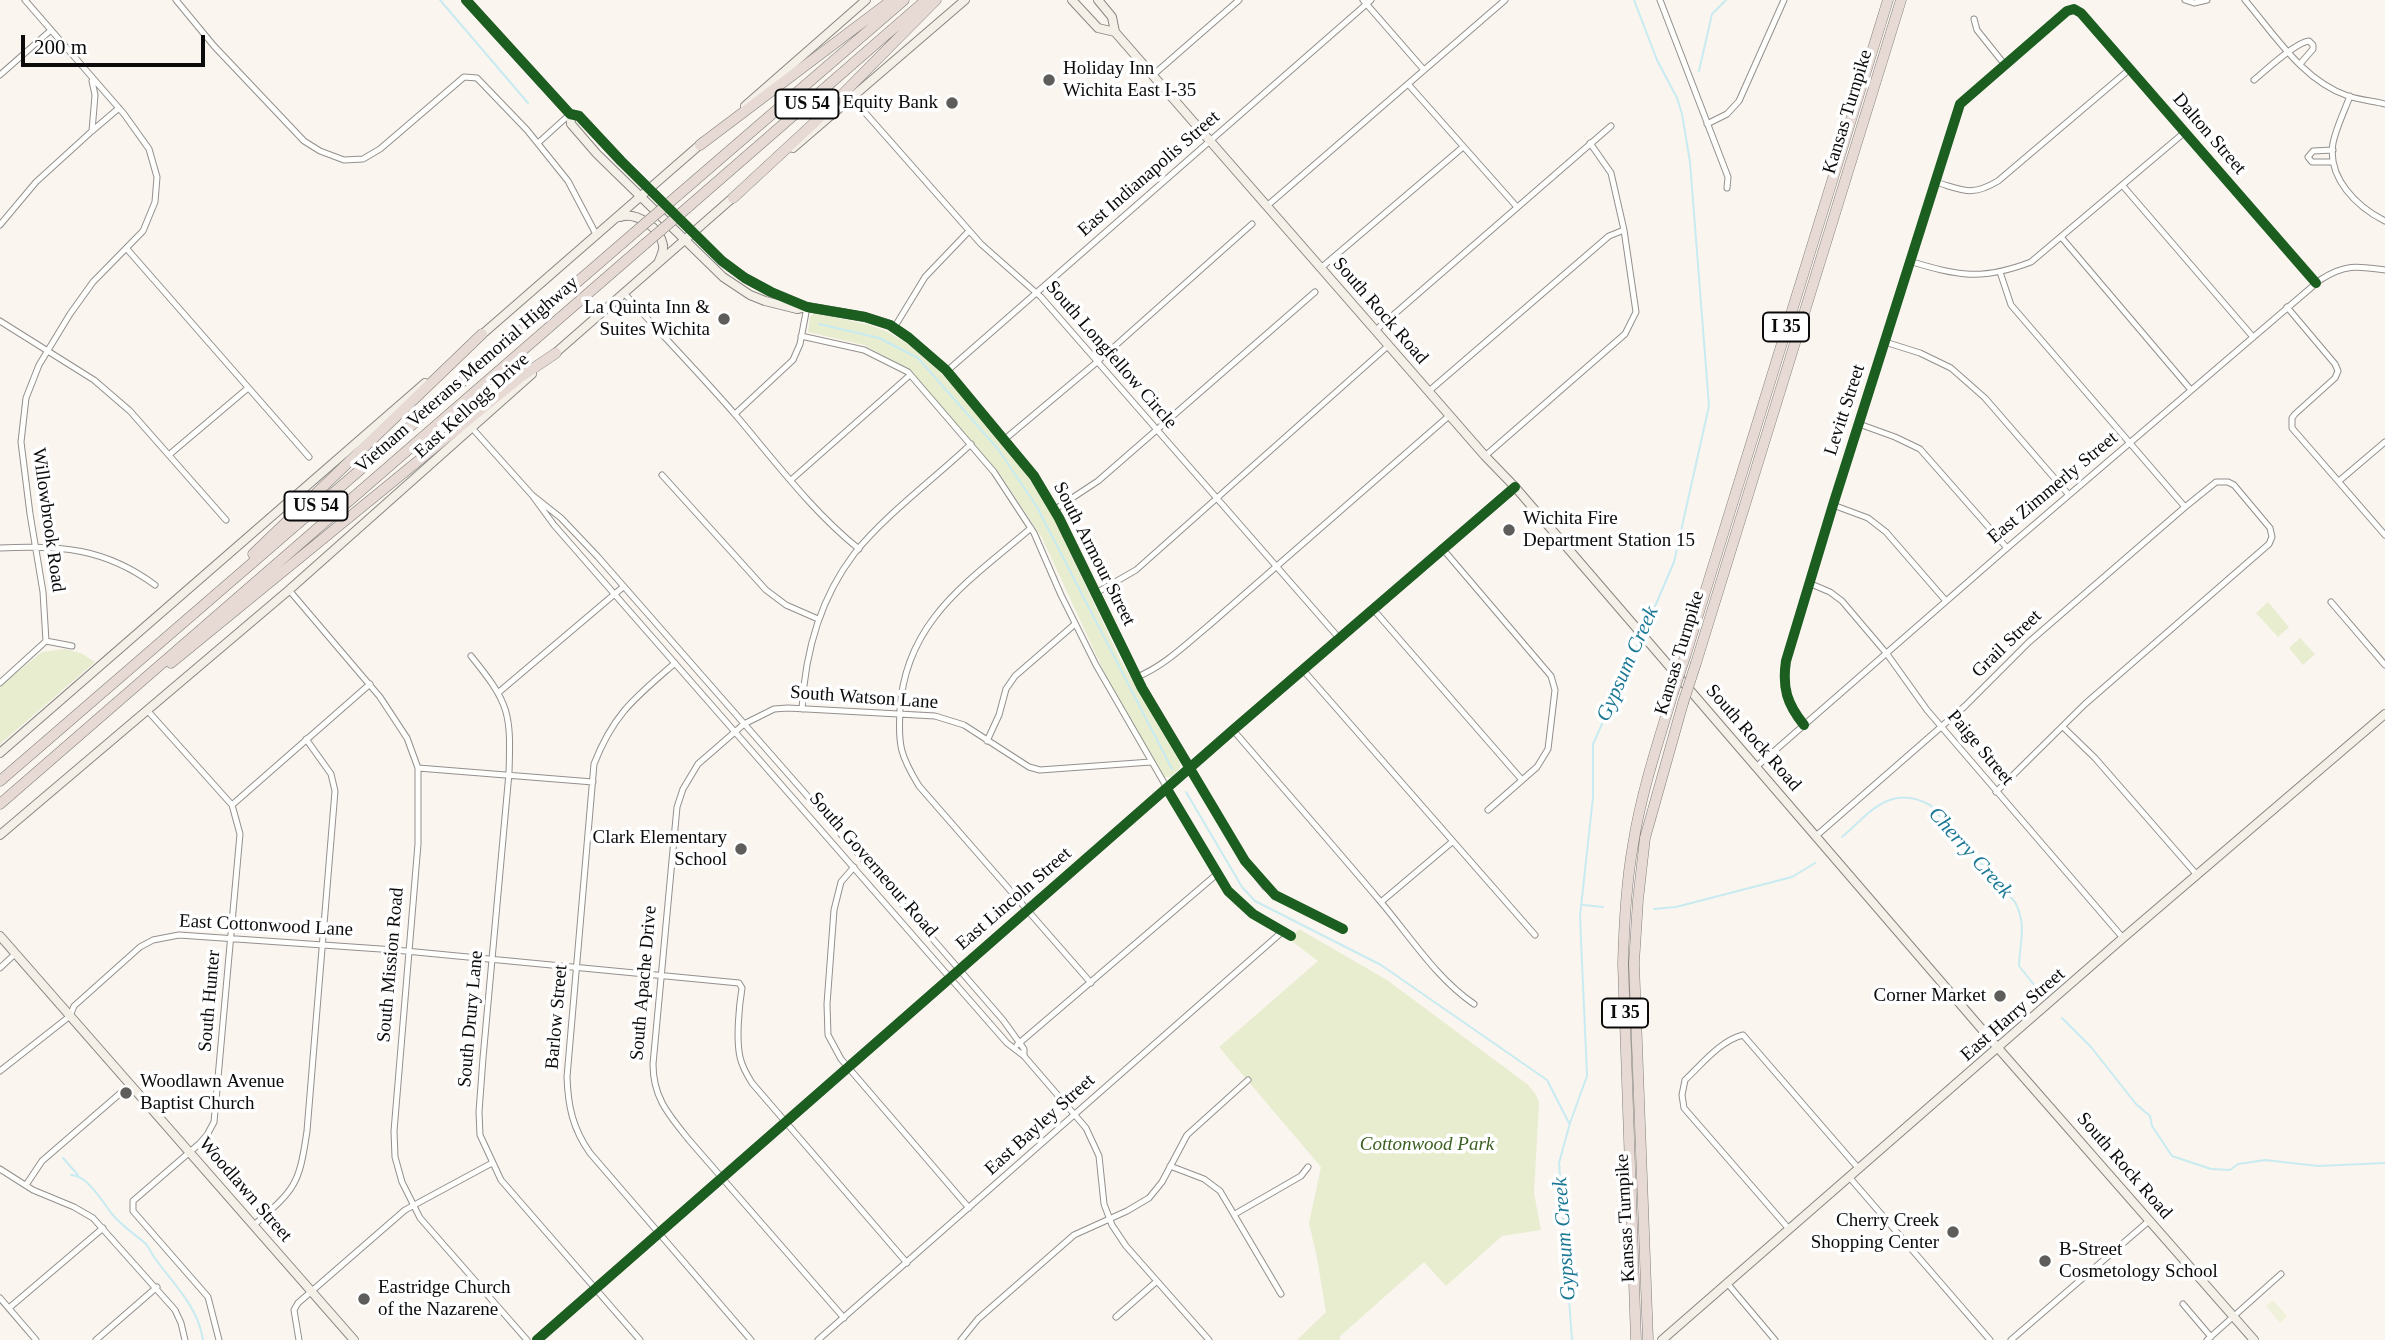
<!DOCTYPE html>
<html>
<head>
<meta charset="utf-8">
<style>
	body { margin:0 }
	#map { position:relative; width:2385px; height:1340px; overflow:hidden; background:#faf5ef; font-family:Georgia,serif }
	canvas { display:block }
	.scale { position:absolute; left:21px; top:35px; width:184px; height:32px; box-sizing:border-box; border:4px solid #0b0b0b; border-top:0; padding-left:9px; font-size:21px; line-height:24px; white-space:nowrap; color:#0b0b0b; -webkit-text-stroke:5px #fff; paint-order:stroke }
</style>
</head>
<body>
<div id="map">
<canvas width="2385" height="1340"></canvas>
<div class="scale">200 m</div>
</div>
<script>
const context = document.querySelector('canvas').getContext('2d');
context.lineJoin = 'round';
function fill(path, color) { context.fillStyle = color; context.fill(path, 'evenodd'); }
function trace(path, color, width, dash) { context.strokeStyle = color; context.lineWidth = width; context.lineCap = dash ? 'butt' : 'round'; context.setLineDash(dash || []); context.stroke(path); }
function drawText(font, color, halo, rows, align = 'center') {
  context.font = font + ' Georgia,serif'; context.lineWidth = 7; context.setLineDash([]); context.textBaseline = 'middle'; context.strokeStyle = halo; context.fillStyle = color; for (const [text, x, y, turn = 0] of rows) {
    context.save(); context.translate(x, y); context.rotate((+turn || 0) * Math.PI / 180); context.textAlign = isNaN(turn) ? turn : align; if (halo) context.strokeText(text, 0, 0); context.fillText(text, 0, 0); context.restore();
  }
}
fill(new Path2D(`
	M815,313L870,325L888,332L911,346L936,367L1005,446L1035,487L1053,516L1121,661L1180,763V768L1171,777H1164L1161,774L1105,674L1042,538L1000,474L907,368L864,345L808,332L810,316Z
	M2268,602L2289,627L2278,637L2256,613Z
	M2300,638L2315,654L2303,665L2289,648Z
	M65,649L81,653L95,662L0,744V686L42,652Z
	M1299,929L1387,980L1527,1084L1535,1093L1539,1102L1534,1193L1541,1230L1502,1236L1446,1286L1424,1262L1339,1337L1341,1340H1297L1326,1312L1317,1258L1309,1223L1321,1167L1219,1047L1318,961L1289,939Z`), '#e8edd0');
fill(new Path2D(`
	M2273,1300L2287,1316L2280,1323L2266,1306Z`), '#f0f1da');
trace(new Path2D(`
	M440,0L528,103
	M1634,0L1657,60L1677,98L1682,114L1690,162L1709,406L1674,562L1644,632
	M1699,71L1712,14L1726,0
	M819,324L879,338L918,358L998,449L1037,507L1172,769
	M1186,792L1242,887L1255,901L1381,965L1547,1080L1569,1123
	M1842,837C1870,813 1890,783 1930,805L2015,902C2027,925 2020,941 2019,966L2039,991
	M1583,905L1603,907
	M1654,909L1676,907L1792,877L1815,863
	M2062,1018L2091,1047L2136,1104L2150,1116L2152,1126L2172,1156L2211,1169L2230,1170L2238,1164L2265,1160L2318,1166L2385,1163
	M63,1158L78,1175
	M71,1175C87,1175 102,1201 112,1214C121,1225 134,1234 145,1243C150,1248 152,1256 157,1261C176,1287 198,1307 203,1340
	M1572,1340L1559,1163L1570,1123L1587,1076L1580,916L1593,797V744L1641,637`), '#c8ebf1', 2);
const street = new Path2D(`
	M176,0L214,46L304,141L320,151L344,160L363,159L380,149L464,77L477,78L527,130L568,181L597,236
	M1363,0L1424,70
	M1660,0L1728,177L1727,188
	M2185,0L2194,3L2207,0
	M2245,0C2274,34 2303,81 2348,96C2360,100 2373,101 2385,104
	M1974,19L1977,30L2005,65
	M0,75L51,30
	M1153,75L1239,0
	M2254,80C2266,70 2296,42 2309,41L2313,45V49L2300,64
	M1408,84L1517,207
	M2350,96C2344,112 2336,128 2333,143C2327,178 2357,207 2385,221
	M853,99L981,244L1041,297L1339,638
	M1707,124L1727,114L1739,101L1784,0
	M92,131L119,108
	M538,143L569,115
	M2333,150L2313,151L2308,157L2312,162H2333
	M1935,182C1964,190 1971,197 1998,181L2130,69
	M2123,186L2253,337
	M1268,205L1505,0
	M0,225L36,182L92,131L95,95L92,81
	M2062,238L2191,390
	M127,249L309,457
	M1909,261C1959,276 1981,281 2031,262L2185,132
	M1322,267L1463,147
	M2000,272L2011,305L2185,507
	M624,293C662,335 702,376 739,419C777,464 813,512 859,549
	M2287,307L2335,364L2338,371L2335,378L2295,414L2292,418V428L2385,535
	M0,321L94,380L130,411L226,520
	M894,328L925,277L969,231
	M1376,330L1611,126
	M801,336L864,350L908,372L994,472L1034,533L1061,595L1096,665L1222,883L1244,907L1291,936
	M1885,342L1920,353L1951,368L1985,398L2069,495
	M947,371L1371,0
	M1429,391L1609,236L1624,230
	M735,414L793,360L800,344L807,307
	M1859,424L1895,437L1920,449L2007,548
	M472,428L532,495L561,518L598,557L938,945L1003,1020L1024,1049V1056
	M1005,439L1097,362L1252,224
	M170,454L248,388
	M1485,456L1625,334L1636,312L1624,230L1611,173L1590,143
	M662,475L766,590L786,605L818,619
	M791,480L910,375
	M2339,481L2385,442
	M532,495L554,525L1007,1043L1024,1056L1086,1128L1099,1156L1104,1204L1112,1225L1126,1246L1209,1340
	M1833,505L1868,518L1886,532L1946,601
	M1054,510L1098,481L1315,292
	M1031,528C969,581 905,621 900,710C898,745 900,755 919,786L1091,983
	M0,548C60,545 105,548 155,585
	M1442,548L1551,676L1555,690L1548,749L1537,767L1488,810
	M1811,584L1830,592L1842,601L1887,654L1927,710L2123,938
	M289,590L380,697L407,738L418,768V844L394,1131L395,1157L402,1182L420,1218L527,1340
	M1096,593L1136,570L1389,345
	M2331,602L2385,665
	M1373,609L1522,780
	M46,641L72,646
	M471,656C510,704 511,713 509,773L483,1058L479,1112L480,1135L501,1180L640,1340
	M675,663C635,698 614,713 594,764L567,1077C568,1107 573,1129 590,1153L751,1340
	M1303,670L1535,935
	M1137,677C1164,666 1185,645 1207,627L1450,415
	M0,683L46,641L43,592L30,514L21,442L26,398L39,365L70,314L93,282L143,231L155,202L157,177L149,149L124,114L25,0
	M499,692L623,587
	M802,709C805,653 819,600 854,554C885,515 934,479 971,444
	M147,710L232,805L240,834L214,1122L207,1135L199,1144L133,1201V1211L208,1297L219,1340
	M1804,725C1787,704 1782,688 1786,661L1833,505L1960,104L2067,11L2074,9L2081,13L2316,283
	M2063,727L2095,758L2197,875
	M1233,730C1282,787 1332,844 1380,901C1410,936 1435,977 1474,1004
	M987,741L999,715L1006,689L1015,676L1075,624
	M1756,767L2007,548L2320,280C2345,264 2357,266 2385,270
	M418,768L593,782
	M1190,768L1245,861L1265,887L1275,895L1343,929
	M232,805L370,684
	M1816,836L1965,706L2029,642L2185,507L2216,482H2228L2234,485L2270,528L2272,537L2269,544L2085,704L1996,792
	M854,867L841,882L834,910L827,1004L828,1035L841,1059L969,1208
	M1381,902L1452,842
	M0,968L16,953
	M1017,1045L1217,874
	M0,1071L70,1016L74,1006L140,947L153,940L179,935L395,950L739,983L742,988C739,1006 736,1039 740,1057C742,1067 747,1075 752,1083L907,1263
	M1170,1166L1204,1179L1220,1191L1281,1294
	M0,1169L33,1190L74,1207L93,1218L175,1310L181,1323L185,1340
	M1850,1178L1990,1340
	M26,1185L42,1161L131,1084
	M1235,1214L1301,1176L1308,1167
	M254,1225C295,1189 299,1186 307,1131L335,791L331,774L306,739
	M1789,1229L1684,1108L1682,1095L1685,1080C1701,1065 1721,1040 1743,1035L1859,1169
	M1727,1283L1775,1340
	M0,1298L36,1340
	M2183,1304L2211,1337
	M9,1308L103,1228
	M1116,1317L1157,1281
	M844,1318L689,1140C669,1115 653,1098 653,1064L677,807L683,789L698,764L744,724L774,709L788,708L935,716L964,725L1029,767L1040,770L1151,762
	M96,1340L157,1287
	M299,1340L294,1310L298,1303L405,1210L492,1163
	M818,1340L1282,932
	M961,1340L978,1319L1074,1235L1127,1211L1149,1198L1162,1182L1187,1135L1248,1080
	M2011,1340L2150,1220
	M2207,1340L2281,1274`);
const secondary = new Path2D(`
	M466,0L570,114L579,116L621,161L722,261L745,278L771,292L807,307L865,317L890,325L909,338L946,370L1034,476L1059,518L1142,688L1190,768
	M1072,0L1098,28L1115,32
	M1098,0L1112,17L1115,32L1485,456L1515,487L1998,1048L2254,1340
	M745,106L866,0
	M570,114L571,124L597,154L723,277L750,295L765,301L797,309L807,307
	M793,148L965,0
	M620,217C636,211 660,228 663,245C664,250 661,256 659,261
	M478,338L703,142
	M552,356L737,194
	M0,753L425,383
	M0,835L289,590L532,374
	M0,936L354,1340
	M537,1340L1233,730L1515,487
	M1662,1340L2123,938L2385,714`);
const highway = new Path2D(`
	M700,145L892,0
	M677,196L904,0
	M733,198L814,123L936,0
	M687,208L926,0
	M253,554L482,334
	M1686,654L1888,0
	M171,663L522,376L556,353
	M1696,663L1901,0
	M0,781L634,233
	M0,804L645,244
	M1636,1340L1623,964C1624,924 1626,884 1633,845C1641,793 1658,743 1673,693
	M1648,1340L1634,963L1638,900L1645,838L1683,703`);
trace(street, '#93908e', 7);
trace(secondary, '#898784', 10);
trace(highway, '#807e7b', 11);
trace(street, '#fefefd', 5);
trace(secondary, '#f4f0e8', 8);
trace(highway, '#e7dad5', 10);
const highwayBridge = new Path2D(`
	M634,233L677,196
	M645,244L687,208
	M1673,693L1686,654
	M1683,703L1696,663`);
trace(highwayBridge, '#807e7b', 11, []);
trace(highwayBridge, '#e7dad5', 10);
trace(new Path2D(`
	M466,0L570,114L579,116L621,161L722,261L745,278L771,292L807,307L865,317L890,325L909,338L946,370L1034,476L1059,518L1142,688L1245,861L1275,895L1343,929
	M1804,725C1787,704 1782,688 1786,661L1833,505L1960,104L2067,11L2074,9L2081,13L2316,283
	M1167,789L1228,891L1253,914L1291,936
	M537,1340L1233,730L1515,487`), '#1b5e20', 10);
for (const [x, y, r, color] of [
	[1049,80,7,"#5f5d5b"],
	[952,103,7,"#5f5d5b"],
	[724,319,7,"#5f5d5b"],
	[1509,530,7,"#5f5d5b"],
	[741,849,7,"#5f5d5b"],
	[2000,996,7,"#5f5d5b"],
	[126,1093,7,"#5f5d5b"],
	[1953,1232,7,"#5f5d5b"],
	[2045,1261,7,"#5f5d5b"],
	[364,1299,7,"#5f5d5b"]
]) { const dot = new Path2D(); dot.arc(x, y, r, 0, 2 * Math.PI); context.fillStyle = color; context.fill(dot); trace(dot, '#fff', 2.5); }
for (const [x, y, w] of [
	[807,104,63],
	[1786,327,46],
	[316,506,63],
	[1625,1013,46]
]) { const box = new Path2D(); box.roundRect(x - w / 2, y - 14.5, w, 29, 5); context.fillStyle = '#fff'; context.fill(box); trace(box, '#0b0b0b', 2); }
drawText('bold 18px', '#0b0b0b', null, [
	["US 54",807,104],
	["I 35",1786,327],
	["US 54",316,506],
	["I 35",1625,1013]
]);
drawText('19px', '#0b0b0b', '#fff', [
	["Holiday Inn",1063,69],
	["Wichita East I-35",1063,91],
	["Equity Bank",938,103,"right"],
	["La Quinta Inn &",710,308,"right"],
	["Suites Wichita",710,330,"right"],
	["Wichita Fire",1523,519],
	["Department Station 15",1523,541],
	["Clark Elementary",727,838,"right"],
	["School",727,860,"right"],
	["Corner Market",1986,996,"right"],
	["Woodlawn Avenue",140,1082],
	["Baptist Church",140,1104],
	["Cherry Creek",1939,1221,"right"],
	["Shopping Center",1939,1243,"right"],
	["B-Street",2059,1250],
	["Cosmetology School",2059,1272],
	["Eastridge Church",378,1288],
	["of the Nazarene",378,1310]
], 'left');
drawText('19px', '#0b0b0b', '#fff', [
	["Kansas Turnpike",1848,112,-73],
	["Dalton Street",2209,134,49],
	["East Indianapolis Street",1149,174,-41],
	["South Rock Road",1380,311,49],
	["South Longfellow Circle",1111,355,49],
	["Vietnam Veterans Memorial Highway",467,375,-41],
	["East Kellogg Drive",472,406,-42],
	["Levitt Street",1845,410,-72],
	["East Zimmerly Street",2053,488,-40],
	["Willowbrook Road",48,520,82],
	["South Armour Street",1094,554,63],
	["Grail Street",2007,644,-44],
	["Kansas Turnpike",1680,653,-73],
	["South Watson Lane",864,698,4],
	["South Rock Road",1753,738,49],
	["Paige Street",1980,748,50],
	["South Governeour Road",873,865,49],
	["East Lincoln Street",1014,899,-41],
	["East Cottonwood Lane",266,926,3],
	["South Mission Road",391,965,-85],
	["South Apache Drive",644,983,-85],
	["South Hunter",210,1001,-85],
	["East Harry Street",2013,1015,-41],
	["Barlow Street",557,1017,-85],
	["South Drury Lane",471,1019,-85],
	["East Bayley Street",1040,1125,-42],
	["South Rock Road",2124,1166,49],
	["Woodlawn Street",245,1190,49],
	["Kansas Turnpike",1626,1218,-93]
]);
drawText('italic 19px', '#3a5f20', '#fff', [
	["Cottonwood Park",1427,1145]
]);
drawText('italic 21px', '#1c7995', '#fff', [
	["Gypsum Creek",1628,664,-66],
	["Cherry Creek",1970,853,48],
	["Gypsum Creek",1565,1239,-94]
]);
</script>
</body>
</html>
